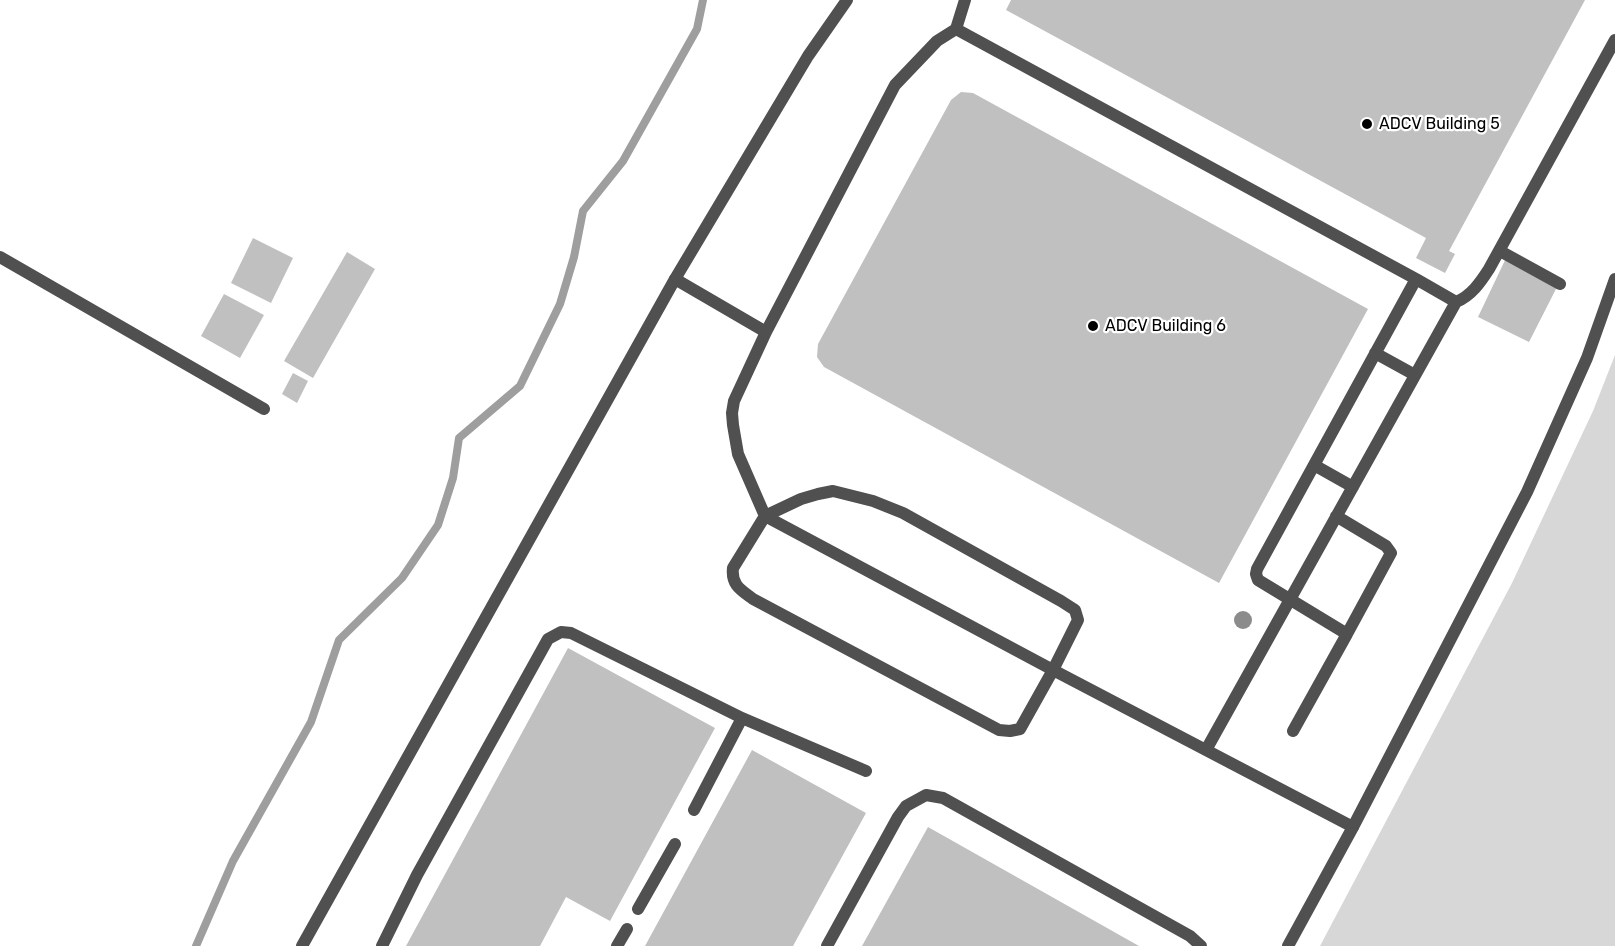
<!DOCTYPE html>
<html>
<head>
<meta charset="utf-8">
<style>
	body { margin:0 }
	canvas { display:block; background:#fff }
</style>
</head>
<body>
<canvas width="1615" height="946"></canvas>
<script>
const context = document.querySelector('canvas').getContext('2d');
context.lineJoin = 'round';
function fill(path, color) { context.fillStyle = color; context.fill(path, 'evenodd'); }
function trace(path, color, width, dash) { context.strokeStyle = color; context.lineWidth = width; context.lineCap = dash ? 'butt' : 'round'; context.setLineDash(dash || []); context.stroke(path); }
function drawText(font, color, halo, rows, align = 'center') {
  context.font = font + ' Rubik,sans-serif'; context.lineWidth = 4.5; context.setLineDash([]); context.textBaseline = 'middle'; context.strokeStyle = halo; context.fillStyle = color; for (const [text, x, y, turn = 0] of rows) {
    context.save(); context.translate(x, y); context.rotate((+turn || 0) * Math.PI / 180); context.textAlign = isNaN(turn) ? turn : align; if (halo) context.strokeText(text, 0, 0); context.fillText(text, 0, 0); context.restore();
  }
}
fill(new Path2D(`
	M1615,355V946H1320L1512,583L1593,411Z`), '#d7d7d7');
trace(new Path2D(`
	M196,946L233,861L311,722L339,640L402,578L438,525L453,478L459,438L520,386L560,304L574,257L583,211L623,161L697,29L703,0`), '#9e9e9e', 8);
fill(new Path2D(`
	M1011,0H1585L1449,251L1455,254L1445,273L1416,258L1426,238L1006,10Z
	M961,92L973,93L1368,309L1219,583L824,367L817,357L818,344L951,100Z
	M253,238L293,258L271,303L231,283Z
	M347,252L375,269L313,378L284,361Z
	M1507,256L1557,287L1529,342L1478,317Z
	M224,294L264,315L240,358L201,336Z
	M293,373L308,381L297,403L282,394Z
	M568,648L715,728L610,921L566,897L540,946H406Z
	M752,750L866,813L793,946H645Z
	M928,827L1139,946H862Z`), '#c0c0c0');
trace(new Path2D(`
	M956,29L1416,279L1456,302
	M1500,251L1560,284
	M0,257L264,409
	M675,279L766,332L895,85L937,41L956,29L965,0
	M766,332L734,401L732,413L733,425L738,454L765,516L1053,670L1353,827
	M1375,353L1415,375
	M1314,465L1353,487
	M833,491L873,501L903,513L1061,601L1075,610L1078,620L1053,670L1020,729L1010,731L999,730L753,599C741,590 731,585 733,568L765,516L801,499L818,494Z
	M1336,516L1386,546L1391,553L1347,634
	M1293,731L1347,634L1258,580L1256,574L1257,569L1416,279
	M1206,750L1456,302C1471,296 1480,283 1489,269L1615,40
	M694,810L742,718
	M638,909L675,844
	M382,946L417,875L548,639L561,632L571,633L742,718L866,771
	M617,946L627,929
	M827,946L898,817L906,806L926,795L943,798L1190,936L1201,946`), '#505050', 12);
trace(new Path2D(`
	M302,946L675,279L808,56L847,0
	M1288,946L1353,827L1527,492L1587,358L1615,279`), '#505050', 12);
context.fillStyle = '#8c8c8c';
for (const [x, y] of [
	[1243,620]
]) { context.beginPath(); context.arc(x, y, 9, 0, 2 * Math.PI); context.fill(); }
for (const [x, y, r, color] of [
	[1367,124,6,"#000"],
	[1093,326,6,"#000"]
]) { const dot = new Path2D(); dot.arc(x, y, r, 0, 2 * Math.PI); context.fillStyle = color; context.fill(dot); trace(dot, '#fff', 2); }
drawText('16px', '#000', '#fff', [
	["ADCV Building 5",1379,124],
	["ADCV Building 6",1105,326]
], 'left');
</script>
</body>
</html>
